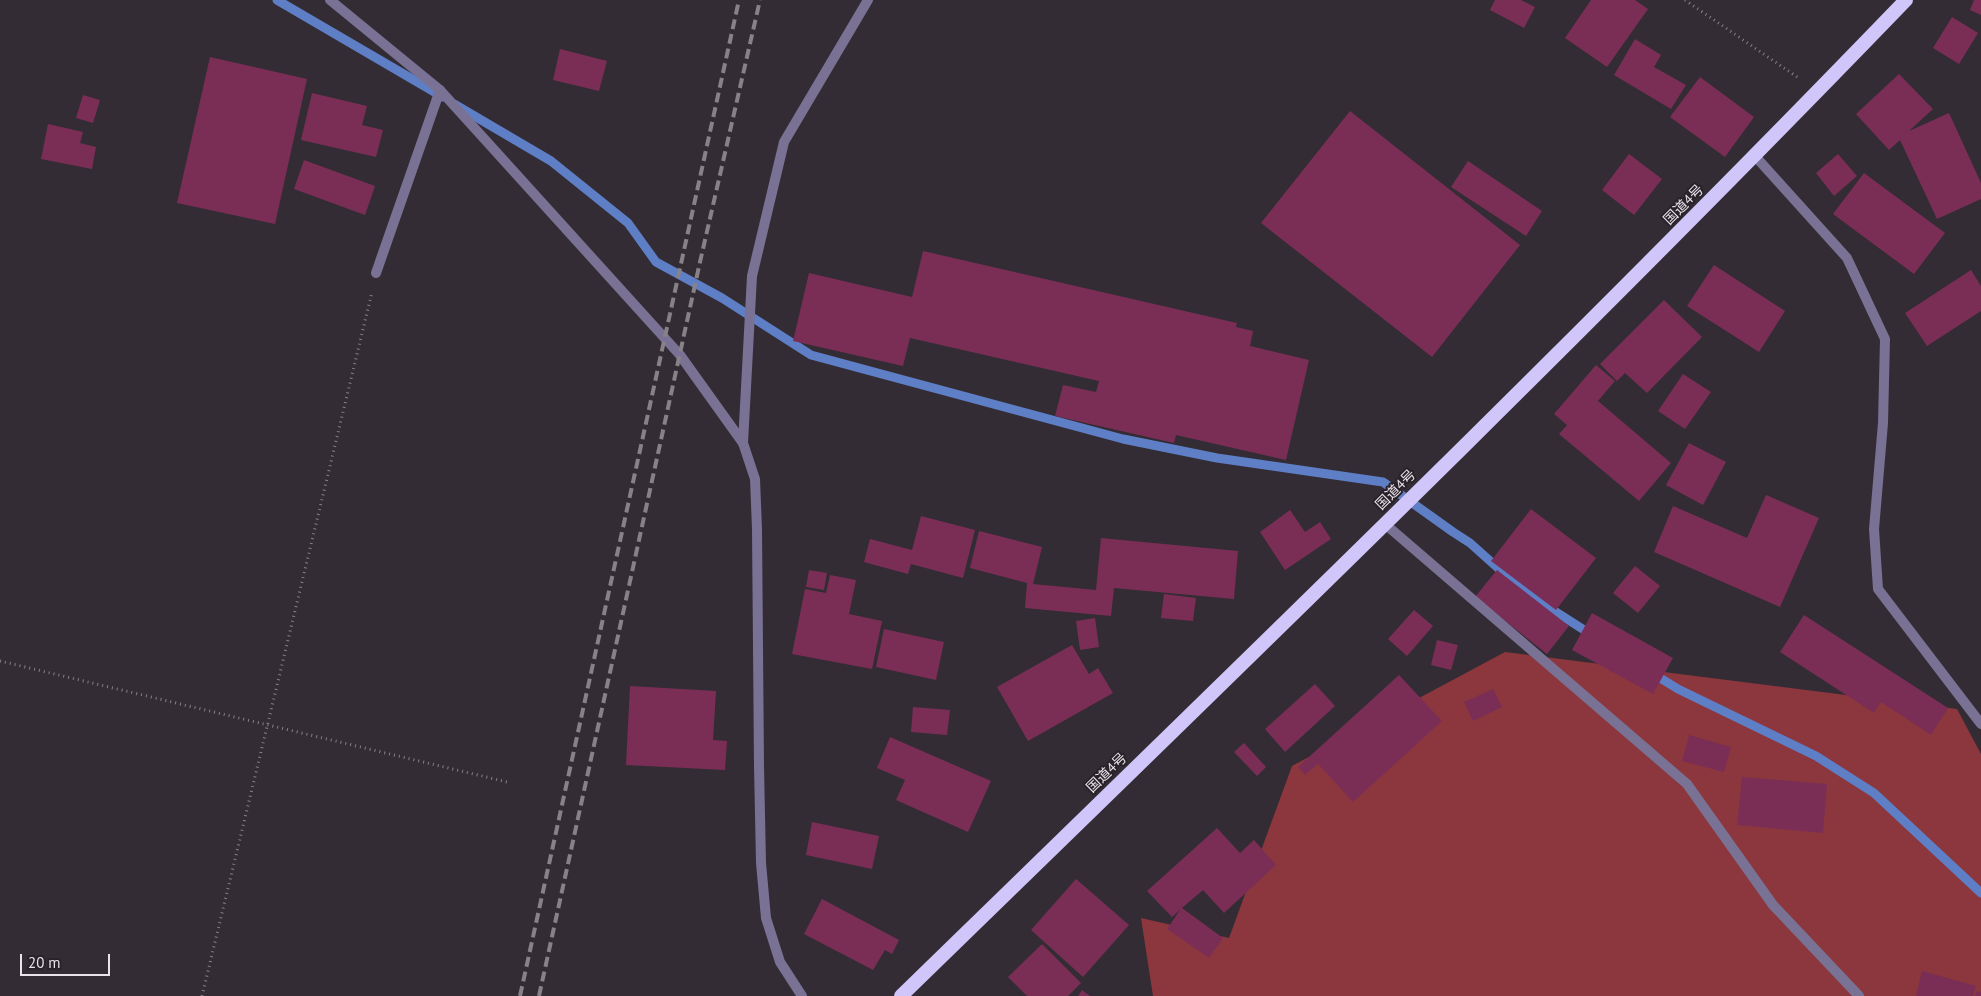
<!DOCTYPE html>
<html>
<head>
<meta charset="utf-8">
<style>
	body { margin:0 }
	#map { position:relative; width:1981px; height:996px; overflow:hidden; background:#332c34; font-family:"PT Sans",sans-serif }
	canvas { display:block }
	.scale { position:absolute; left:20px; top:954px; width:90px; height:22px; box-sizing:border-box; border:2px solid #e9e4e9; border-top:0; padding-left:6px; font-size:15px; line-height:18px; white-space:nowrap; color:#e9e4e9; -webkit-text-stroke:4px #29222a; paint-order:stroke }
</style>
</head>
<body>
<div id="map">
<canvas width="1981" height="996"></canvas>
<div class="scale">20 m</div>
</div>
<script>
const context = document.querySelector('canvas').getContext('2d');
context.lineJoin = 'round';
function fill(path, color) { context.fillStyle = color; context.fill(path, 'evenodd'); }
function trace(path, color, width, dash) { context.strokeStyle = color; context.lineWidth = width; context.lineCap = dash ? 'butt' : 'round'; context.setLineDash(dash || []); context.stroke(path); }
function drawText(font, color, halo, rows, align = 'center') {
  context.font = font + ' "PT Sans","Noto Sans JP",sans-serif'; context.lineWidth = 4; context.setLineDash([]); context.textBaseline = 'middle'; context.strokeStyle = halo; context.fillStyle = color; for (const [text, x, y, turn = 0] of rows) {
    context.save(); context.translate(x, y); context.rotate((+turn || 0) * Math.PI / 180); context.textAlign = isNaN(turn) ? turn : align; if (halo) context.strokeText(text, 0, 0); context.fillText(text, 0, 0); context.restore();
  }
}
fill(new Path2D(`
	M1505,652L1957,709L1981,754V996H1153L1141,918L1229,938L1292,766Z`), '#8c373d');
trace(new Path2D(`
	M277,0L443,97
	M454,104L551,161L628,223L656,262L722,298L811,355L1123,439L1217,458L1383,482L1453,532L1470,543L1508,577L1556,612L1592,635
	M1652,673L1678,689L1816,756L1874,793L1981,893`), '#5e7ec6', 9);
fill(new Path2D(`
	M1495,0H1521L1535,7L1524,28L1490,10Z
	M1591,0H1635L1648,9L1607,67L1565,38Z
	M1974,0H1981V15L1970,10Z
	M1952,17L1978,33L1959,64L1933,48Z
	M1635,39L1661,55L1654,67L1686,85L1671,109L1614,75Z
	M560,49L607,61L599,91L553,80Z
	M210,57L307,79L275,224L177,203Z
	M1899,74L1933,109L1909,131L1949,113L1981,183V199L1937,219L1900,140L1889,150L1856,114Z
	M1700,77L1754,117L1725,157L1670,117Z
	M312,93L367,106L362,125L383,130L376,157L301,140Z
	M83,95L100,100L93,123L76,118Z
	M1350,111L1520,245L1432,357L1261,223Z
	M48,124L83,132L80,143L96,147L92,169L41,159Z
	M1629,154L1662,179L1634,215L1602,190Z
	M1838,154L1857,176L1834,196L1816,173Z
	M304,160L375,186L365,215L294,189Z
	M1468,161L1542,211L1526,236L1451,187Z
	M1864,173L1945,233L1914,274L1833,214Z
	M923,251L1237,323L1236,327L1253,331L1250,346L1309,360L1286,460L1176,435L1174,443L1055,416L1063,385L1096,392L1099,381L910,338L903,366L793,341L809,273L912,297Z
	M1714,265L1785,311L1759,352L1687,306Z
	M1971,270L1981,286V311L1927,346L1905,313Z
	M1664,300L1702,337L1647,393L1625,373L1617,381L1600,364Z
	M1596,365L1615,381L1598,401L1671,463L1639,501L1559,434L1567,425L1554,414Z
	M1683,374L1711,392L1685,429L1658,411Z
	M1689,443L1726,462L1703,505L1666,485Z
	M1766,495L1819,518L1780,607L1654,552L1673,506L1747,538Z
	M1531,509L1596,558L1556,610L1491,561Z
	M1290,510L1305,532L1320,522L1331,539L1285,570L1260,532Z
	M921,516L975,530L963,578L911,564L908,574L864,562L870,539L912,550Z
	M979,531L1042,547L1033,584L1096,590L1101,538L1238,551L1234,599L1114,588L1111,616L1025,608L1027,583L970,568Z
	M1635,566L1660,586L1638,613L1613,593Z
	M809,570L827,573L824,590L806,587Z
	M1497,570L1569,626L1547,654L1475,597Z
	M830,575L856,580L849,614L882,621L872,669L792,654L805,589L826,593Z
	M1164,594L1196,598L1193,621L1161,618Z
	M1414,610L1433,626L1407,656L1388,639Z
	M1592,613L1673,658L1653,694L1572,650Z
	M1804,615L1948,708L1931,735L1881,702L1874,713L1780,652Z
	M1095,618L1099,647L1080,650L1076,621Z
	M884,629L944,642L936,680L876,667Z
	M1437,640L1458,645L1451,670L1431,665Z
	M1072,645L1089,674L1098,668L1113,693L1028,741L997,687Z
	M1399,675L1442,721L1353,802L1318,764L1305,775L1298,767Z
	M1315,684L1335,706L1285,752L1265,729Z
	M630,686L716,691L713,740L727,741L725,770L626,765Z
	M1493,689L1502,707L1473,721L1464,702Z
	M913,707L950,710L947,735L911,732Z
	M1689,735L1731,747L1724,772L1682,761Z
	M890,737L991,781L968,832L896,800L905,780L877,768Z
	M1244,743L1266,767L1257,776L1234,752Z
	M1742,777L1827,784L1823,833L1737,825Z
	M812,822L879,836L872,869L806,855Z
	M1217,828L1240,853L1254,840L1276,865L1224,913L1203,890L1182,908L1223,938L1209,958L1167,929L1180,910L1172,917L1147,891Z
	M1076,879L1129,925L1083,977L1031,930Z
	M822,899L899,940L892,954L885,950L873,970L804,934Z
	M1042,944L1081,983L1068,996H1027L1008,977Z
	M1922,971L1976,986L1973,996H1916Z
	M1082,990L1090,996H1078Z
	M1977,991L1981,992V996H1975Z`), '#7a2e56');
trace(new Path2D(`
	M1685,0L1800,79
	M0,661L507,782
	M202,996L372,292`), '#868087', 3, [1, 4]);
trace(new Path2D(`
	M376,273L440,90
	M743,443L752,276L784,142L868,0
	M1385,524L1687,784L1773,905L1859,996`), '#797294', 10);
trace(new Path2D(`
	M330,0L440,90L680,355L743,443L755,479L757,529L759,766L761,863L766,918L780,962L802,996
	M1755,156L1847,258L1885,339L1883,423L1874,529L1878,589L1981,724`), '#797294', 10);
trace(new Path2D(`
	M901,996C1239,667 1579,339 1906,0`), '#d0c6fa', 14);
trace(new Path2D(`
	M520,996L739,0
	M539,996L700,262L760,0`), '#878188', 4, [10, 5]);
drawText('14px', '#e9e4e9', '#29222a', [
	["国道4号",1684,205,-45],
	["国道4号",1396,490,-45],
	["国道4号",1107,773,-44]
]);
</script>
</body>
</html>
